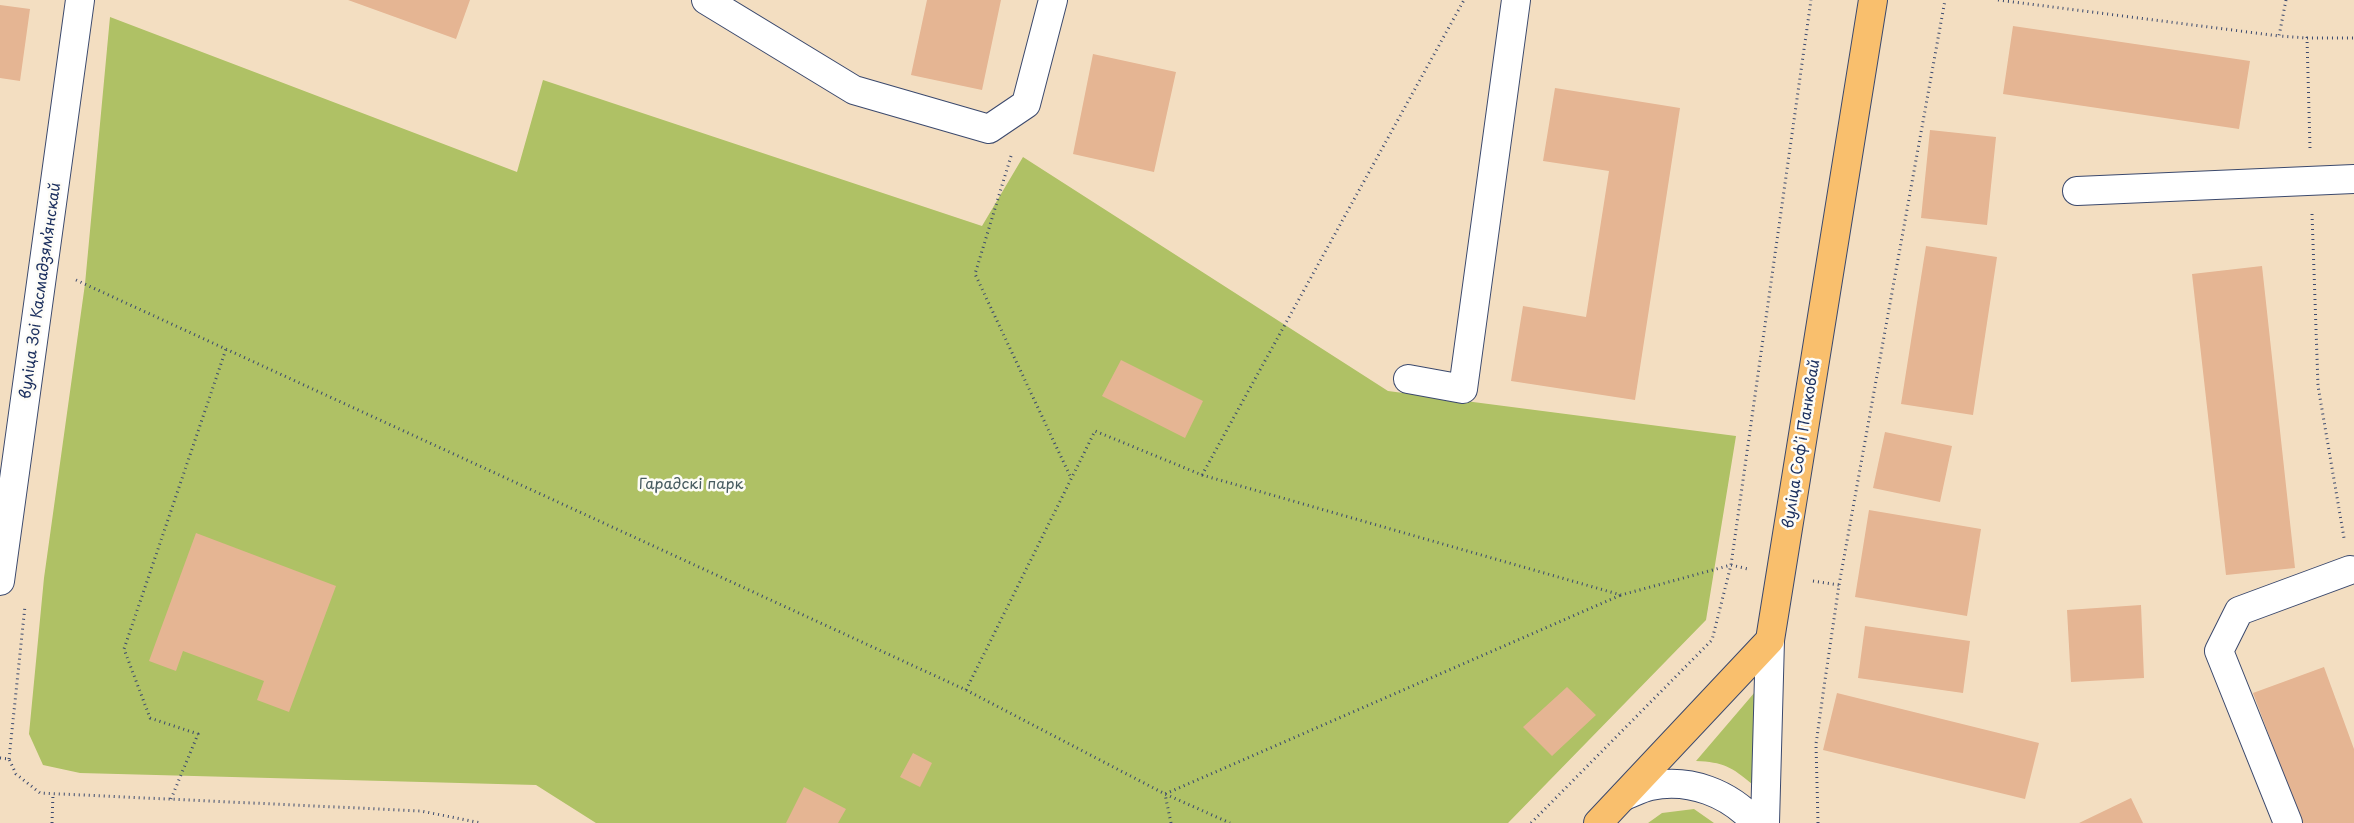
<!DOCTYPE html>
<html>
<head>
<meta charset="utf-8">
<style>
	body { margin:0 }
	canvas { display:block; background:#f3dec1 }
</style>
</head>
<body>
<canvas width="2354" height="823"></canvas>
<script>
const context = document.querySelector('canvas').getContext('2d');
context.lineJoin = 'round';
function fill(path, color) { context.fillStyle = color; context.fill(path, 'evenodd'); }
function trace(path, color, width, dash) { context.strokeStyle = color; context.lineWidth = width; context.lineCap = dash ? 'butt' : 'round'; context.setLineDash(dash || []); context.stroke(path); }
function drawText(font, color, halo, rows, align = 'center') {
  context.font = font + ' "Playpen Sans",sans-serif'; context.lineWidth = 5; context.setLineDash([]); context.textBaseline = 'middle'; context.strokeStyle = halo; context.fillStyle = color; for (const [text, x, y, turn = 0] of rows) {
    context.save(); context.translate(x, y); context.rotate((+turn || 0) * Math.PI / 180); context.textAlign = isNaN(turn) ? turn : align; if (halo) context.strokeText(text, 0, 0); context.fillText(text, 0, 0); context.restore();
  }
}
fill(new Path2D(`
	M110,17L517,172L543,80L982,226L1023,157L1388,391L1736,436L1706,620L1508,823H596L536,785L80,773L43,765L29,734L44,578L85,284Z
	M1755,692L1752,784C1732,767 1723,762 1696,761Z
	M1694,809L1714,823H1648L1662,813Z`), '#afc165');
fill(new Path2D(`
	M348,0H470L456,39Z
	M927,0H1001L982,90L911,75Z
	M0,5L30,9L20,81L0,78Z
	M2013,26L2250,61L2239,129L2003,94Z
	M1093,54L1176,72L1154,172L1073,154Z
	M1555,88L1680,108L1635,400L1511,381L1523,306L1586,317L1609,171L1543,161Z
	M1930,130L1996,137L1987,225L1921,218Z
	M1926,246L1997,257L1973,415L1901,404Z
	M2262,266L2295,568L2226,575L2192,274Z
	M1121,360L1203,401L1185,438L1102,396Z
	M1885,432L1952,446L1940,502L1873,488Z
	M1869,510L1981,529L1967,616L1855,597Z
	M196,533L336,586L289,712L257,700L264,681L183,651L176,671L149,661Z
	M2141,605L2144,678L2071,682L2067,610Z
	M1865,626L1970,641L1963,693L1858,678Z
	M2324,667L2354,749V823H2302L2253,693Z
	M1567,687L1596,715L1552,756L1523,727Z
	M1837,693L2039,743L2025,799L1823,750Z
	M913,753L932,763L920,787L900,777Z
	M804,787L846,809L838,823H786Z
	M2131,798L2143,823H2079Z`), '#e5b593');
const minor = new Path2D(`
	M706,0L854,90L989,129L1026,104L1053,0
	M2077,191L2354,179
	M1408,379L1463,389L1516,0
	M0,581L80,0
	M1624,796C1632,793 1641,788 1650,786C1690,778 1729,793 1756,823
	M1765,823L1770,640
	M2288,823L2219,651L2239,611L2350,570`);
const major = new Path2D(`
	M1598,823L1770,640L1873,0`);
trace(minor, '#3b496d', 30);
trace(major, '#3b496d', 30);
trace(new Path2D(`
	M1998,0L2279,36
	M2286,0L2279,36L2307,38
	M2310,148L2307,38H2354
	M1011,156L975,274L1071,478
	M2312,214L2318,386L2344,538
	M76,280L966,690L1165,794L1230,823
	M1202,475L1621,595L1731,565L1748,569
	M1813,581L1839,585
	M966,690L1095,431L1202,475L1464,0
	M0,758L9,759L16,774L40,793L421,811L481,823
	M9,759L25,606
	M171,799L198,734L150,718L124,649L226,349
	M52,823L53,794
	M1171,823L1165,794L1621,595
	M1531,823L1712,640L1731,565L1811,0
	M1818,823L1816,744L1824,687L1839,585L1945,0`), '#3b496d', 3, [1, 4]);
trace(minor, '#fff', 28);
trace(major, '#f9bf6d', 28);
drawText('15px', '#1b2f5e', '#fdfcf7', [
	["вуліца Зоі Касмадзямʼянскай",41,291,-82],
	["вуліца Софʼі Панковай",1802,444,-81]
]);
drawText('15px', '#475b60', '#fdfcf7', [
	["Гарадскі парк",691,485]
]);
</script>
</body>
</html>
